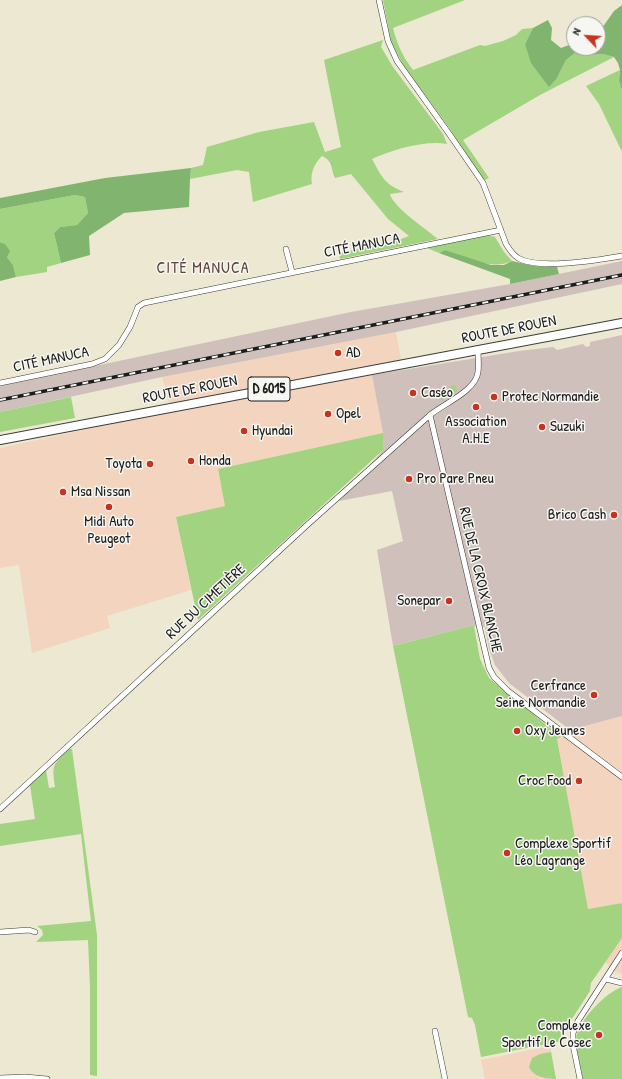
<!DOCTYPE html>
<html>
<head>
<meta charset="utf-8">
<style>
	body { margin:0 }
	#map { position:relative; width:622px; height:1079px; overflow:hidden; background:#ece8d1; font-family:"Patrick Hand",sans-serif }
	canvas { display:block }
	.north { position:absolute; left:566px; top:16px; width:40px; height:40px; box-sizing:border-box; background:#f6f6f2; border:1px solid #9f9f9c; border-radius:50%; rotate:295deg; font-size:11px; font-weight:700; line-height:16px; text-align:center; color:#1c1c1c }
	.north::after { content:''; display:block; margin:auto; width:14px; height:18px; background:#c8321e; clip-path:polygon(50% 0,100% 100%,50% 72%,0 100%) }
</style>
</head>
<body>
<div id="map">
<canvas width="622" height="1079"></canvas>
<div class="north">N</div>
</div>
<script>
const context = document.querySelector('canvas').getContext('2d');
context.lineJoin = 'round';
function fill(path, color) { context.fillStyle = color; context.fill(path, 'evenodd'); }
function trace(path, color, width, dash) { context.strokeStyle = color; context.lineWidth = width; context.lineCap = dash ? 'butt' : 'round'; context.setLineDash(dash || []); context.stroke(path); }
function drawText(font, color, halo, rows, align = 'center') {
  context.font = font + ' "Patrick Hand",sans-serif'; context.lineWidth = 3; context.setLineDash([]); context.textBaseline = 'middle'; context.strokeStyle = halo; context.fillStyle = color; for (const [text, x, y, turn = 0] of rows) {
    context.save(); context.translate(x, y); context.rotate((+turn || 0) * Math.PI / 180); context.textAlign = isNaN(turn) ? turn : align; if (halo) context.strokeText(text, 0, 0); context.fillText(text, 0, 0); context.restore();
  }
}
fill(new Path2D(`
	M396,332L403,370L372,375L383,433L218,469L226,506L176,517L191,590L107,616L110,628L32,653L19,565L0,568V448L171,411L162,377Z
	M622,716V903L588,909L557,739L570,730Z
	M622,938V974H619L614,971L605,962Z
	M550,1046L556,1079H485L481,1060Z`), '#f3d4bf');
fill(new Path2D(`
	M622,261V284L396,332L162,377L0,412V386L351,312L510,284Z
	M622,335V716L570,730L509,683L495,665L489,649L485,627L471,626L393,646L377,550L403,541L392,491L339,501L383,450V433L372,375L519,351L553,347L557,350L583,344L586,347L590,346V342Z`), '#cfc0bb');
fill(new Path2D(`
	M383,0H465L393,28C397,44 403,57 413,70L480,45L485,46L503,41L516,35L522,29L533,28L525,44L557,78L566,60L575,53L591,55L603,54L614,57L540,95L463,140L489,178L483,181L450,129L403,65L391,41Z
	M383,40L381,47L393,67L443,134L447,144C425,140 392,150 372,159C382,177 384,184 404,192L390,194C392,206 427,230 438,239L340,259L339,253L396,241L409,236L388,219L351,174L335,178C330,167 334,162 322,156C314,164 310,173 312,184L253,202L249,172L237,170L190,179L191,168L203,165L207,147L259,132L314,122L325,152L341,147L324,60Z
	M620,70L619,81L621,88H622V152L599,104L586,86Z
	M75,195L85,197L88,213L77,225L60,227L54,233L61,263L47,267V272L16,277L13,265L7,257L5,244L0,242V209Z
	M487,235L495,237L504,252L512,261C490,271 466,257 445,250L439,253L427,248Z
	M453,385L456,386L457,391L441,401V396Z
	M71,397L75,418L0,432V412Z
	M383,433V450L198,620L176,517L225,506L218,469Z
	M471,626H474L480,659L489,678L561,737L557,739L588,909L622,903V938L591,983L590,991L566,1028L560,1029L562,1041L481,1057L475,1025L472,1018L468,1017L393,646Z
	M69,749H72L97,935V1076L90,1075V987L88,940L36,942L43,935L42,930L37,926L91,921L81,834L0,846V824L35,819L30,785L46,770L49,788L55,787C52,764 52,766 69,749Z
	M622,987V1079H583C581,1068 575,1049 576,1039C577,1022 606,992 622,987Z
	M551,1052L556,1079C547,1079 533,1077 529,1067L532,1058L540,1054Z`), '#a2d381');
fill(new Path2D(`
	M622,5V88H621L619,81L620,70L618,63L614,57L603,54L591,55L575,53L566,60L557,78L549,87L531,63L525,44L533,28L548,20L552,28L551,40L561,48L574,43V48H598V30L602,28L614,11Z
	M191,168L190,179L189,207L124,213L89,236L90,255L61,263L54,233L60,227L77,225L88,213L85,197L75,195L0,209V198L105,178Z
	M0,242L5,244L10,251L7,257L13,265L16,277L0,281Z
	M445,250L491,265H504L512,261L534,266L557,267L559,274L510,284V279L439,253Z`), '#81b56f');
const minor = new Path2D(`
	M379,0L388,41L397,61L450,135L483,183L506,244C509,249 512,254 518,258C538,270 599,260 622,256
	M286,249L292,272
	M478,350C478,357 479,366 478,372C476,391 443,404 430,415L489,668L494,677L508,691L622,777
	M0,383L92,364L105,359L119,345L130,327L138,307L144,303L501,230
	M0,809L306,526L430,415
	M0,932L29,930L35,932
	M606,979L622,983
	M435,1031L445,1079
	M0,1078L25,1077L47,1079
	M580,1079L573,1045V1033L578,1021L622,953`);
const primary = new Path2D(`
	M0,440L622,323`);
trace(minor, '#3b3b37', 6);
trace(primary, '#3b3b37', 10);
trace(minor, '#fff', 5);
trace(primary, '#fff', 8);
const rail = new Path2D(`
	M0,400L622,275`);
trace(rail, '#1c1c1c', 3.5);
trace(rail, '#f6f6f2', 2, [6]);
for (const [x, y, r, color] of [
	[338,353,4,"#c8321e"],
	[413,393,4,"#c8321e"],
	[494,397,4,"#c8321e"],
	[476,407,4,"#c8321e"],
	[328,414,4,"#c8321e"],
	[542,427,4,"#c8321e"],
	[244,431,4,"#c8321e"],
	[191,461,4,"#c8321e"],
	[150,464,4,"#c8321e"],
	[409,479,4,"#c8321e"],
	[63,492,4,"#c8321e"],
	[109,507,4,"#c8321e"],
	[614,515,4,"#c8321e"],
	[449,601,4,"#c8321e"],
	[594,695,4,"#c8321e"],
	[517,731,4,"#c8321e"],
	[579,781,4,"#c8321e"],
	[507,853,4,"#c8321e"],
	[599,1035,4,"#c8321e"]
]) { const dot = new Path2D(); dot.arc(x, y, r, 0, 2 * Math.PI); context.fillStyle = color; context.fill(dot); trace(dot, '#f6f6f2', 1.5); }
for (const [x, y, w] of [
	[269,389,42]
]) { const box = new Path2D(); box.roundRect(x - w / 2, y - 12, w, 24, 3); context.fillStyle = '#f6f6f2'; context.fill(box); trace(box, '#1c1c1c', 1); }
drawText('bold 14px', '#1c1c1c', null, [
	["D 6015",269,389]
]);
drawText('15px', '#1c1c1c', '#f6f6f2', [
	["CITÉ MANUCA",362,246,-11],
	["ROUTE DE ROUEN",509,330,-11],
	["CITÉ MANUCA",51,360,-12],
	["ROUTE DE ROUEN",190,390,-11],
	["RUE DE LA CROIX BLANCHE",480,580,77],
	["RUE DU CIMETIÈRE",206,602,-43]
]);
drawText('15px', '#1c1c1c', '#f6f6f2', [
	["AD",346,353],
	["Caséo",421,393],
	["Protec Normandie",502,397],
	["Opel",336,414],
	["Association",476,422,"center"],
	["A.H.E",476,439,"center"],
	["Suzuki",550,427],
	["Hyundai",252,431],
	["Honda",199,461],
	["Toyota",142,464,"right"],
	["Pro Pare Pneu",417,479],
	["Msa Nissan",71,492],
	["Brico Cash",606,515,"right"],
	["Midi Auto",109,522,"center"],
	["Peugeot",109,539,"center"],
	["Sonepar",441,601,"right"],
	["Cerfrance",586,686,"right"],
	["Seine Normandie",586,703,"right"],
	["Oxy'Jeunes",525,731],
	["Croc Food",571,781,"right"],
	["Complexe Sportif",515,844],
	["Léo Lagrange",515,861],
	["Complexe",591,1026,"right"],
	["Sportif Le Cosec",591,1043,"right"]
], 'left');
context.letterSpacing = '1px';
drawText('16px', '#5e463d', '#f6f6f2', [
	["CITÉ MANUCA",203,269]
]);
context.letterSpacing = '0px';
</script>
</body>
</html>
